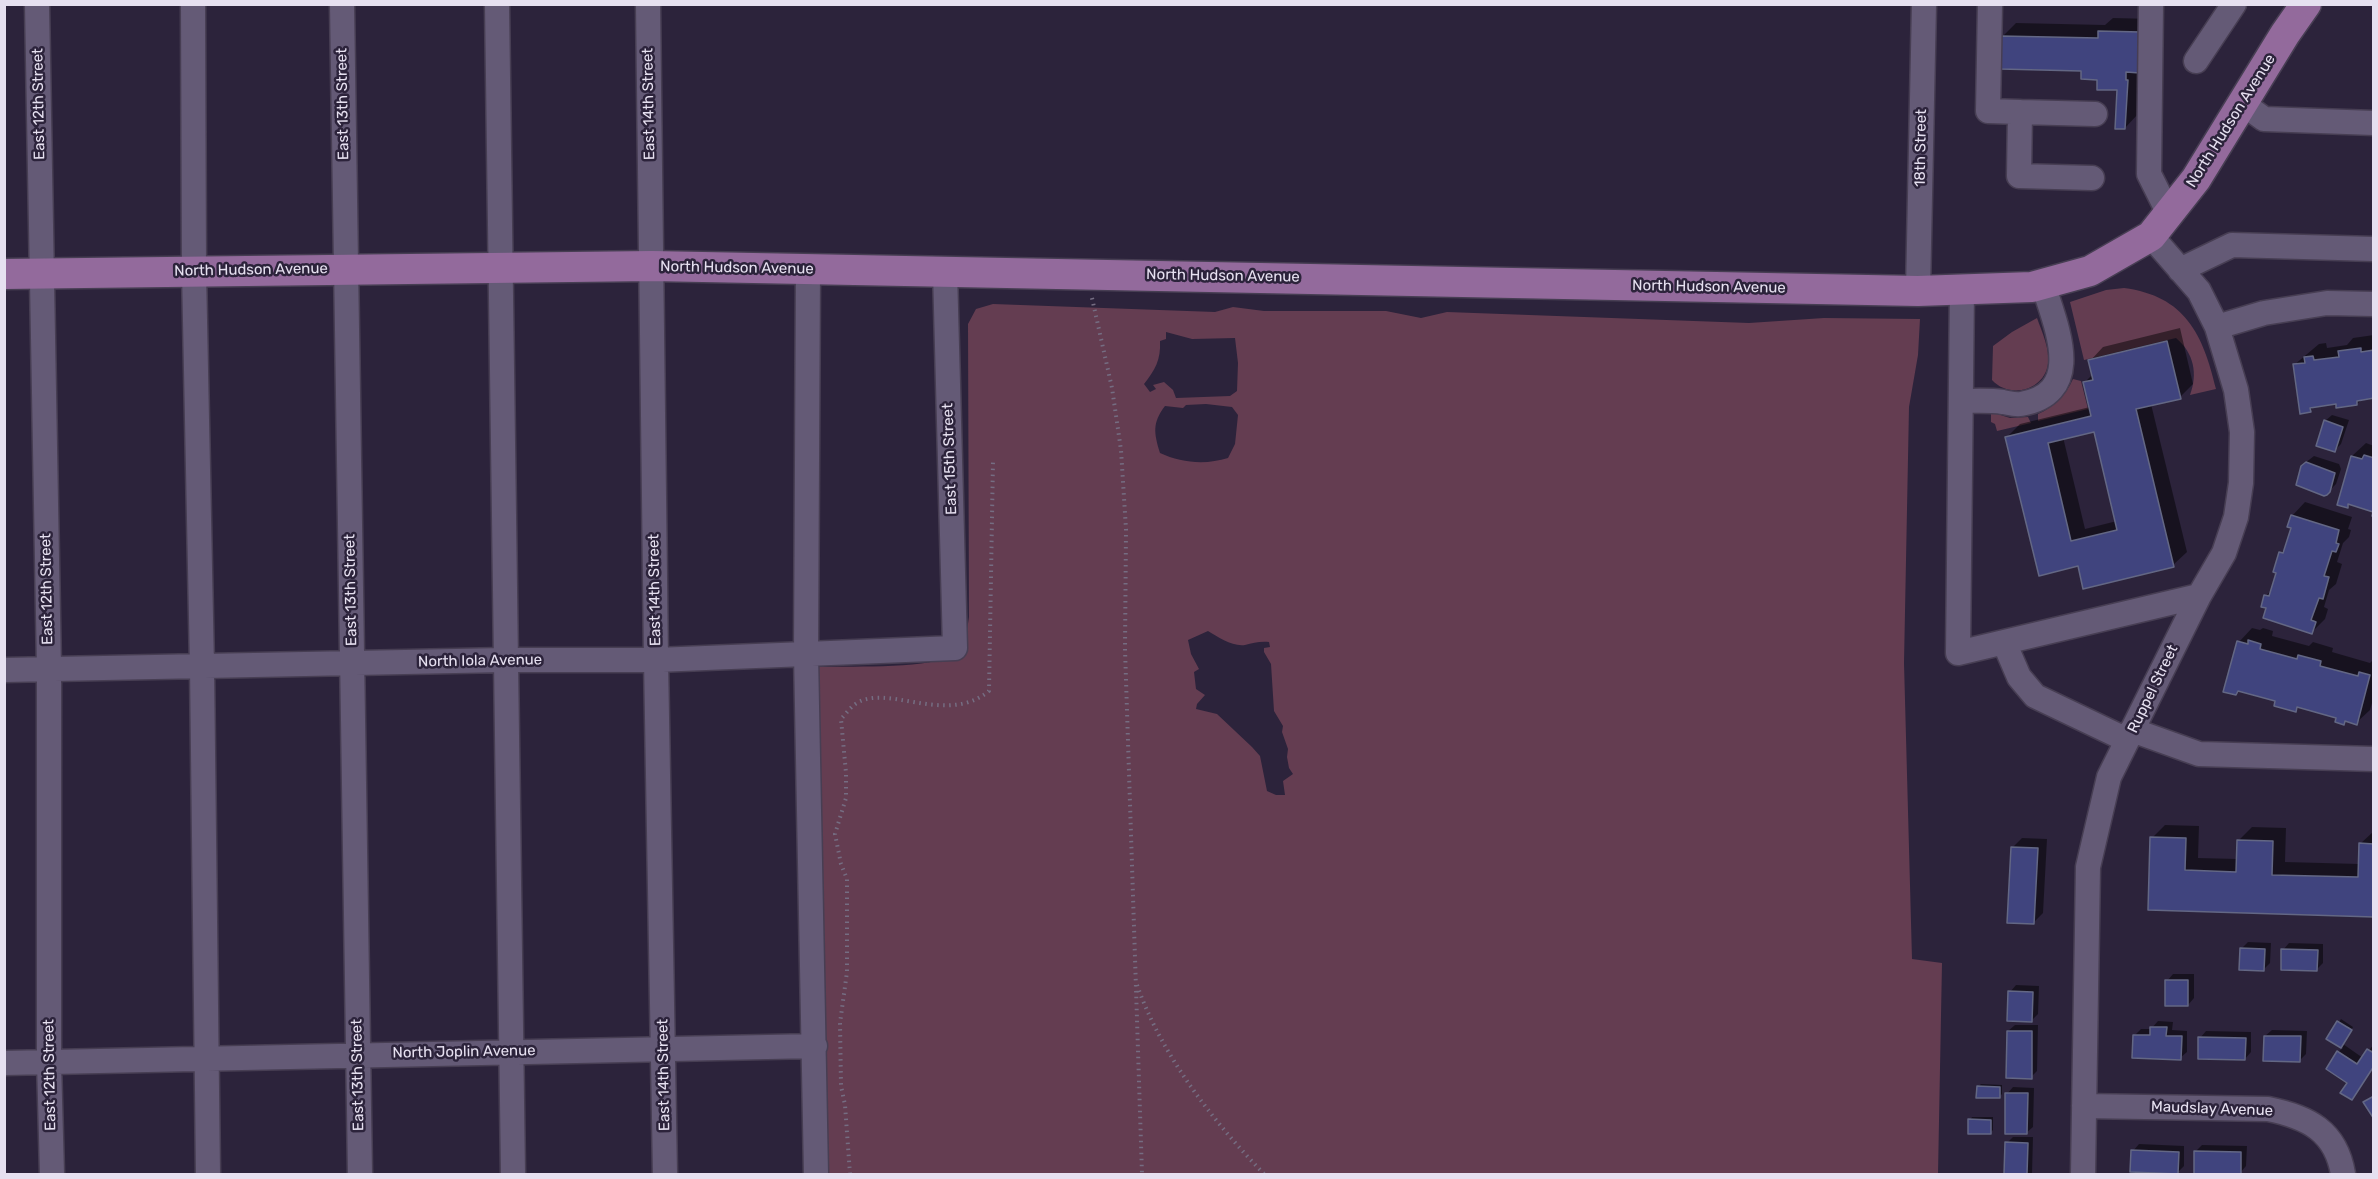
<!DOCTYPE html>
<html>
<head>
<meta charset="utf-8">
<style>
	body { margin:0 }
	#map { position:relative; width:2378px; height:1179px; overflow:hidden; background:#2c233b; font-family:Rubik,sans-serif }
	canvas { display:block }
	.frame { position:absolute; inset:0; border:6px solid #e6e0f0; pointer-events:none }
</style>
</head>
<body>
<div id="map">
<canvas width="2378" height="1179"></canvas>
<div class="frame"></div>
</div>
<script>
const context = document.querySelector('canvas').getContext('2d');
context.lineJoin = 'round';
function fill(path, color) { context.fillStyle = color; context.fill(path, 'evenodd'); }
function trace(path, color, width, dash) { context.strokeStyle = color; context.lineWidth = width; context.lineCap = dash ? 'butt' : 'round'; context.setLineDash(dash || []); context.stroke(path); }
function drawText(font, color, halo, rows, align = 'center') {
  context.font = font + ' Rubik,sans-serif'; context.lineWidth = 5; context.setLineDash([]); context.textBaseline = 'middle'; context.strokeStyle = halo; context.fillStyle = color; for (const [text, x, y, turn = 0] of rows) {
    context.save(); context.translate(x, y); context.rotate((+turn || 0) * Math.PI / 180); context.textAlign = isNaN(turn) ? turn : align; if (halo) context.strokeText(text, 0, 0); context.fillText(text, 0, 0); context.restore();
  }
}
fill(new Path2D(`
	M2124,288C2185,296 2203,334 2216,389L2190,395C2198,374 2194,353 2176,338L2084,360L2070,302L2106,290Z
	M993,304L1215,312L1233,307L1264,311H1386L1421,318L1447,312L1749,323L1824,318L1920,319L1918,355L1909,407L1904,663L1912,959L1942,963L1938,1174H822L813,667C845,666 923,669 949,657C964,650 967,631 969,617L968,324L976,309ZM1166,332L1192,339L1235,338L1238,363L1237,391L1230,396L1176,398L1173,390L1164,382L1153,385L1156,389L1150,392L1144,384C1155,370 1161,360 1160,341L1166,339ZM1206,404L1232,407L1238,415L1235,444L1228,458C1206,465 1181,463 1160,453C1154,433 1152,423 1165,406L1183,408L1186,405ZM1208,631C1218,637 1233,647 1245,645C1253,643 1260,641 1269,642L1270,647L1264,648V652L1271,664L1274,711L1283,726L1282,732L1288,749L1287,757L1289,768L1293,774L1283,781L1285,795H1276L1267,791L1260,756L1252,747L1217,714L1196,709L1197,704L1205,695L1196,689L1194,672L1199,669L1191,654L1188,640Z
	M2037,318C2042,332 2050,349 2048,364C2044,391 2009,399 1992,380L1993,346L2012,332Z
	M2073,379L2081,381L2088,409L2038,421V414C2054,407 2066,395 2073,379Z
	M1991,412L2010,418L2028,417L2031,423L1997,431L1995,424L1991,422Z`), '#643d51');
fill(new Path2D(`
	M2113,18L2153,19L2138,114L2125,128L2118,89L2083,69L2002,37L2016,23L2105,25Z
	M2180,328L2193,384L2180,397L2151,404L2187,552L2173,565H2079L2007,437L2020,424L2090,407L2084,383L2093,374L2090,361L2103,347ZM2095,430L2117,521L2085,529L2063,437Z
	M2374,335V397L2362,399L2357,404L2337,402L2315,405L2310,411L2294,365L2319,344L2326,343L2327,348L2347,345L2353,338Z
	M2332,415L2349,420L2341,444L2334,451L2325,421Z
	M2366,443L2374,446V511L2350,503L2347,506L2352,456Z
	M2314,456L2339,464L2341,469L2336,484L2329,491L2305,463Z
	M2305,502L2352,517L2348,529L2351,530L2349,537L2343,543L2337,562L2342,564L2336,584L2329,590L2324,607L2328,609L2325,619L2312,632L2268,607L2266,596L2272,589L2281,553L2286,547L2293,527L2292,516Z
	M2252,628L2260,630L2263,628L2273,631L2272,636L2309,646L2313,642L2333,648L2332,652L2370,663L2374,659V696L2370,710L2356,723L2346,720L2343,723L2338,717L2299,706L2295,710L2277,700L2239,690L2236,693L2239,642Z
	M2165,825L2199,826L2198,858L2238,859L2239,840L2252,827L2286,828L2285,862L2360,864V844L2374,831V915L2150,909L2152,838Z
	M2022,838L2047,839L2043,913L2033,923L2012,848Z
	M2248,942L2271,943L2270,963L2264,969L2241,949Z
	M2289,943L2323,944V963L2316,970L2283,950Z
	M2173,974H2194V998L2188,1005L2167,981Z
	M2016,985L2039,986L2038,1014L2032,1020L2010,992Z
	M2341,1019L2353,1027L2343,1044L2363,1058L2374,1044V1067L2352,1098L2338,1052L2343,1048L2328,1039Z
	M2158,1021L2173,1022L2172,1030L2187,1031V1052L2180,1058L2135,1035L2141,1029H2151Z
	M2015,1025H2038L2037,1071L2031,1077L2008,1031Z
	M2272,1030L2307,1031L2306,1054L2300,1060L2265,1036Z
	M2206,1031L2251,1032V1052L2245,1059L2200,1038Z
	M1981,1084L2002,1085V1094L1999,1097L1978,1087Z
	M2013,1087L2034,1088L2033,1127L2026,1133L2007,1094Z
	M1972,1117H1993V1130L1990,1133L1970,1120Z
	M2013,1137H2033L2032,1174H2006L2007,1143Z
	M2139,1144L2184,1146V1166L2177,1173L2133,1151Z
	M2202,1145L2247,1146L2246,1166L2240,1173L2196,1151Z`), '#0007');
const building = new Path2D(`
	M2098,31L2141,32L2140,73L2126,72V80H2128L2125,129H2115L2117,90H2097V80L2081,79V71L2000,69L2001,36L2098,38Z
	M2167,341L2181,399L2136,409L2174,567L2083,589L2078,566L2039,576L2005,437L2091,416L2083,382L2093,380L2088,360ZM2094,432L2117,530L2071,541L2048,443Z
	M2361,348V352L2374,350V398L2357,401V405L2336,408V404L2310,408L2311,412L2300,414L2293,364L2305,363L2304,357L2313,356L2314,360L2339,357L2338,351Z
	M2324,420L2343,427L2335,452L2316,446Z
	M2364,455L2374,458V517L2372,516L2373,512L2348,504V508L2337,505L2351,456L2362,459Z
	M2306,462L2335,473L2330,492L2327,495L2324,496L2296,485L2301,466Z
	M2291,515L2339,530L2336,543L2339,544L2336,552L2332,551L2324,576L2329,577L2323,599L2319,598L2311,620L2316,622L2312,634L2263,618L2266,608L2261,607L2264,595L2269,596L2276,573L2273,572L2279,552L2283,553L2291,528L2287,527Z
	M2248,640L2261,644L2260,649L2297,659L2298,655L2321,661L2320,666L2358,676L2359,672L2370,675L2357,725L2345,721L2344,725L2335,722L2336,718L2297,707L2296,712L2274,706L2275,701L2238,691L2236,695L2223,692L2237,641L2248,644Z
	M2150,837L2186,838L2185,870L2236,872L2237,840L2273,841L2272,875L2358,877L2359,843L2374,844V917L2148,910Z
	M2011,847L2038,848L2034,924L2007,923Z
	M2240,948L2265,949L2264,971L2239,970Z
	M2281,949L2318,950L2317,971L2281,970Z
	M2165,980H2188V1006H2165Z
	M2008,991L2033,992L2032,1022L2007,1021Z
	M2337,1021L2352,1030L2341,1048L2326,1039Z
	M2150,1027H2167L2166,1036H2182L2181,1060L2132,1058L2133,1035H2150Z
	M2007,1031H2032V1079L2006,1078Z
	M2264,1036H2301L2300,1062L2263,1061Z
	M2198,1037L2246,1038L2245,1060L2198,1059Z
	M2367,1049L2374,1053V1066L2352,1100L2340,1093L2347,1083L2326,1069L2337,1051L2357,1064Z
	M1977,1086L2000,1087V1098H1976Z
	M2005,1093H2028L2027,1134H2005Z
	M2374,1096V1119L2363,1102Z
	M1968,1119L1991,1120V1134H1968Z
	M2005,1142L2028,1143L2027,1174H2004Z
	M2131,1150L2179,1152L2178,1174L2130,1172Z
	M2194,1151L2241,1152V1174H2194Z`);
fill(building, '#40447e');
trace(building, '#636784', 1.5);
const minor = new Path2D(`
	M37,4L49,669V1062L52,1174
	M193,4L194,271L202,667L208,1174
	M342,4L360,1174
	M497,4L513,1174
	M648,4L656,660L665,1174
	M1990,4L1988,111L2020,112L2019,176L2092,178
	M2151,4L2149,174L2169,214
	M2196,61L2234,4
	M2242,103L2264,119L2374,123
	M2020,112L2095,114
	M808,269L806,654L816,1174
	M2180,270L2232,245L2374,249
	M1962,289L1958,653L2199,596
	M1918,291L1924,4
	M2217,327L2264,313L2327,303L2374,304
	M1961,401C1975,401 1989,400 2003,402C2009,403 2015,405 2021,404C2087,393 2055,324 2043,284
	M2004,642L2019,677L2035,696L2127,740
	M4,670L505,660H656L955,648L945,271
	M2132,730L2199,754L2374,759
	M4,1063L815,1046
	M2084,1106L2268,1109C2308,1117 2336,1131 2343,1174
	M2083,1174L2088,867L2109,777L2199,596L2224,553L2236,517L2241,483L2242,432L2236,390L2217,327L2199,291L2151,236`);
const major = new Path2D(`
	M4,274L652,266L1918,291L2032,287L2090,271L2151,236L2196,179L2285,34L2306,4`);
trace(minor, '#473e53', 27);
trace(major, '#473e53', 33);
trace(new Path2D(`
	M1092,298L1112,388L1121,450L1126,529L1125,649L1142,1174
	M1137,985C1162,1056 1212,1120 1264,1174
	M850,1174L845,1105L841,1086L840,1023L847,972V879L841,864L835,834L846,798V773L841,719C845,715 849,709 854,705C885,681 945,727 989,691L993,461`), '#756d82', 4, [1.5, 4.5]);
trace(minor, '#645a76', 24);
trace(major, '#936a9c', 30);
drawText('15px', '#e6e0f0', '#2c233b', [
	["East 12th Street",39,104,-91],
	["East 13th Street",343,104,-91],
	["East 14th Street",649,104,-91],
	["North Hudson Avenue",2231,121,-58],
	["18th Street",1921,148,-89],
	["North Hudson Avenue",737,268,1],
	["North Hudson Avenue",251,270,-1],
	["North Hudson Avenue",1223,276,1],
	["North Hudson Avenue",1709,287,1],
	["East 15th Street",950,459,-92],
	["East 12th Street",47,589,-91],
	["East 13th Street",351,590,-91],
	["East 14th Street",655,590,-91],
	["North Iola Avenue",480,661,-1],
	["Ruppel Street",2153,689,-64],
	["North Joplin Avenue",464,1052,-1],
	["East 12th Street",50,1075,-91],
	["East 13th Street",358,1075,-91],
	["East 14th Street",664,1075,-91],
	["Maudslay Avenue",2212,1109,2]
]);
</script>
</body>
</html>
